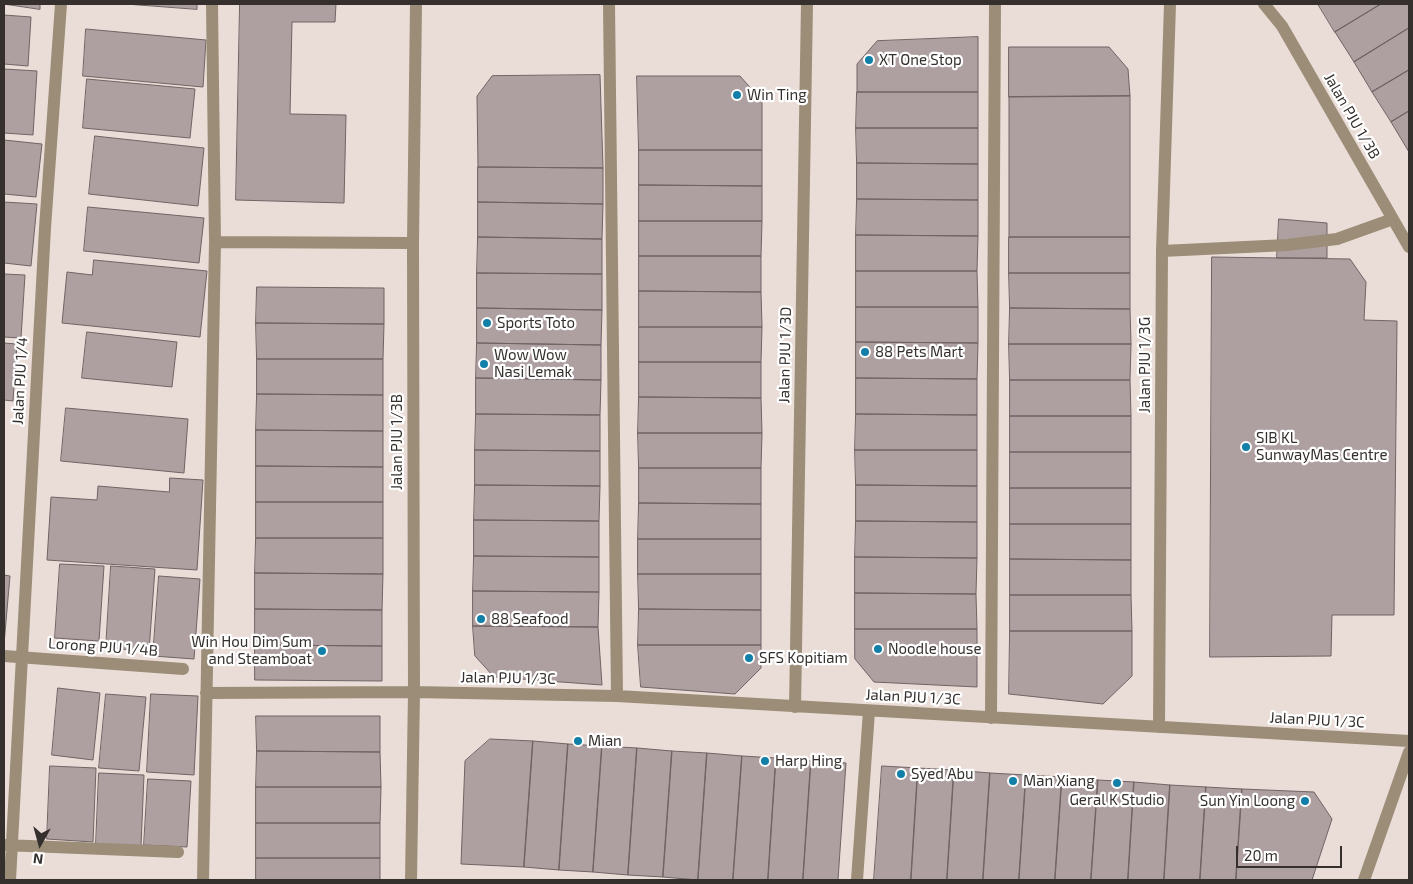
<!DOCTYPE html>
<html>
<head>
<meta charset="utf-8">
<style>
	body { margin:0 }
	#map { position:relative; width:1413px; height:884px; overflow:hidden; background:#eaddd7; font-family:"Exo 2",sans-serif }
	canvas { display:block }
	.frame { position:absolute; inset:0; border:5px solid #35302e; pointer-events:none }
	.north { position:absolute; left:15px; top:819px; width:50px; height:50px; -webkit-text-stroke:4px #fff; paint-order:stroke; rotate:187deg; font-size:14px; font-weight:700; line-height:20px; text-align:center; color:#35302e }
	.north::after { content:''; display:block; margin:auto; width:18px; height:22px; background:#35302e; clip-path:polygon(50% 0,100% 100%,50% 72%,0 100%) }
	.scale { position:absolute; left:1236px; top:846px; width:106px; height:22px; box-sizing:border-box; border:2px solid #35302e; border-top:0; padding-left:6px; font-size:15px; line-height:18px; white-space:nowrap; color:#35302e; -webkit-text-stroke:4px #fff; paint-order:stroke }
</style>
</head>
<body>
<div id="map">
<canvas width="1413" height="884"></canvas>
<div class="frame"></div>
<div class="north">N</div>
<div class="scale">20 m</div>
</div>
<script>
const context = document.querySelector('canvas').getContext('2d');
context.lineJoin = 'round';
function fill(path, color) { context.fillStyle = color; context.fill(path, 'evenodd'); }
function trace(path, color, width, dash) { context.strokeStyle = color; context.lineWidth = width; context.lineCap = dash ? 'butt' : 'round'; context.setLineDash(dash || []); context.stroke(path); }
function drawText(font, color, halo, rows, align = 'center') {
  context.font = font + ' "Exo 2",sans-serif'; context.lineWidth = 4.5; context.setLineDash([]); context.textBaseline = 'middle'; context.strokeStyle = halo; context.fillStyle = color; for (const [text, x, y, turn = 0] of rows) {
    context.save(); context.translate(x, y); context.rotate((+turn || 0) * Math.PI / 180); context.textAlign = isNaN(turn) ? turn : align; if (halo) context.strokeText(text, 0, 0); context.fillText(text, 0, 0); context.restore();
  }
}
const building = new Path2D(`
	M4,4H40V9Z
	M126,4H197V9Z
	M240,4H336L335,22H292L290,114L346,115L344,203L236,200Z
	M1318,4H1381L1335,32Z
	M1381,4H1409V28L1354,62L1335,32Z
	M4,15L31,17L28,66L4,64Z
	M1409,28V70L1372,92L1354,62Z
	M86,29L206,40L203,87L83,76Z
	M978,37V92H857V64L877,41Z
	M1009,47H1109L1128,69L1130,96L1009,97Z
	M4,69L37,71L33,135L4,133Z
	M1409,70V111L1391,122L1372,92Z
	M600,75L603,168L478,167L477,96L492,76Z
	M637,76H740L762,101V150H639Z
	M87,79L195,89L190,138L83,128Z
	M857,92H978V128H856Z
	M1130,96V237H1009V97Z
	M1409,111V152L1391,122Z
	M856,128H978V164L857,163Z
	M95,136L204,148L198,206L89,194Z
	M4,140L42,144L36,197L4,194Z
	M639,150H762V186L639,185Z
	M857,163L978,164V200L857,199Z
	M478,167L603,168V204L478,202Z
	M639,185L762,186V221H639Z
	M857,199L978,200V236L856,235Z
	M4,202L37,204L31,266L4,263Z
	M478,202L603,204L602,239L478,237Z
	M88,207L204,218L199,263L84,251Z
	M1279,219L1327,223V258H1277Z
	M639,221H762L761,256H639Z
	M856,235L978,236L977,271H856Z
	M478,237L602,239V274L477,273Z
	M1009,237H1130V273H1009Z
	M639,256H761V292L639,291Z
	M1212,257L1350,259L1366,282L1364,320L1397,321L1394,615H1332L1331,656L1210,657Z
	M94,260L207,271L200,337L62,323L67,272L92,275Z
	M856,271H977L978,307H856Z
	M477,273L602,274V310L477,308Z
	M1009,273H1130V309L1010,308Z
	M4,274L25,275L21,338L4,337Z
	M257,287L384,288V324L256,323Z
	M639,291L761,292L762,327H639Z
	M856,307H978V343L856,342Z
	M477,308L602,310L601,345L477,343Z
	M1010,308L1130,309L1131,344H1009Z
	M256,323L384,324L383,359H257Z
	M639,327H762L761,362H639Z
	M87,332L177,342L172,387L82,378Z
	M856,342L978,343L977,379L856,378Z
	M4,343L17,344L13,401L4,400Z
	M477,343L601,345V380L476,378Z
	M1009,344H1131L1130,380H1010Z
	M257,359H383V395L257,394Z
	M639,362H761V398L639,397Z
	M476,378L601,380L600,415L476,414Z
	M856,378L977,379V415L856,414Z
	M1010,380H1130L1131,416H1010Z
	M257,394L383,395V431L256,430Z
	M639,397L761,398L762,433H638Z
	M66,408L188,419L184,473L61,461Z
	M476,414L600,415V451L475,450Z
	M856,414L977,415V450H855Z
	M1010,416H1131V452H1010Z
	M256,430L383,431V467L256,466Z
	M638,433H762L761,468H639Z
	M475,450L600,451V486L475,485Z
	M855,450H977V486L856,485Z
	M1010,452H1131V488H1010Z
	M256,466L383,467V502H256Z
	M639,468H761V504L639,503Z
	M170,478L203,480L197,570L47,560L51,497L97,500L98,486L169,492Z
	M475,485L600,486L599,521L474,520Z
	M856,485L977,486V522L856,521Z
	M1010,488H1131V524H1010Z
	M256,502H383V538H256Z
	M639,503L761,504V539H638Z
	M474,520L599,521V557L474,556Z
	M856,521L977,522V558L855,557Z
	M1010,524H1131V560L1010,559Z
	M256,538H383V574L255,573Z
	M638,539H761V574H638Z
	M474,556L599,557V592L473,591Z
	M855,557L977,558L976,594L855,593Z
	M1010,559L1131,560V595H1010Z
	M60,564L104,566L99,641L55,638Z
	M111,566L155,569L149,651L106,648Z
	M255,573L383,574L382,610L255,609Z
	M638,574H761V610L639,609Z
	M4,575L10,576L4,644Z
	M159,576L200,579L194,659L153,656Z
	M473,591L599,592L598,627L473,626Z
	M855,593L976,594L977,629H855Z
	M1010,595H1131L1132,631H1010Z
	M255,609L382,610V646L255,645Z
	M639,609L761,610V645H638Z
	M473,626L598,627L602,685L494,677L475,656Z
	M855,629H977V687L874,682L855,659Z
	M1010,631H1132V676L1103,704L1009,694Z
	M255,645L382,646V681L255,680Z
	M638,645H761V668L735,694L641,687Z
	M58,688L100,693L93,760L52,755Z
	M106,694L146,697L139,771L99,768Z
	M151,694L198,696L194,775L147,772Z
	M256,716H380V752L257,751Z
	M490,739L533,741L524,867L461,864L465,761Z
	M533,741L568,744L559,870L524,867Z
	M568,744L602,746L593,872L559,870Z
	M602,746L637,748L628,875L593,872Z
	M637,748L672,751L663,877L628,875Z
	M257,751L380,752L381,787H256Z
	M672,751L707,753L698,880L663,877Z
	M707,753L742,756L733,880H698Z
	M742,756L776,758L768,880H733Z
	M776,758L811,761L803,880H768Z
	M811,761L846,763L838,880H803Z
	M50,766L96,768L93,842L47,839Z
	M882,766L918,768L911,880H874Z
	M918,768L954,770L947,880H911Z
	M954,770L990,773L983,880H947Z
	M99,773L144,775L141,846L96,844Z
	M990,773L1026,775L1019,880H983Z
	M1026,775L1062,777L1055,880H1019Z
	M1062,777L1098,780L1091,880H1055Z
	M148,779L191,781L187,847L144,845Z
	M1098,780L1134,782L1128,880H1091Z
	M1134,782L1170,785L1164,880H1128Z
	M1170,785L1206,787L1200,880H1164Z
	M256,787H381L380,823H256Z
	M1206,787L1242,789L1236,880H1200Z
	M1242,789L1314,792L1332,819L1312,880H1236Z
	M256,823H380V858H256Z
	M256,858H380V880H256Z`);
fill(building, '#ae9fa1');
trace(building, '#706364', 1);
trace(new Path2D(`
	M609,4L617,696
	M1264,4L1282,26L1409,247
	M215,242L413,243
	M1162,251L1287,245L1337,239L1393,219
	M4,656L183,669
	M206,693L414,692L617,696L1409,741
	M795,707L807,4
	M991,718L995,4
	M1159,727L1162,251L1170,4
	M4,845L178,852
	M10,880L45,228L61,4
	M203,880L215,242L212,4
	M411,880L414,692L413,243L416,4
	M857,880L869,711
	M1364,880L1409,752`), '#9b8d77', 12);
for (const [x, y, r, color] of [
	[869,60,5,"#117fa7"],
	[737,95,5,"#117fa7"],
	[487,323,5,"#117fa7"],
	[865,352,5,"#117fa7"],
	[484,364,5,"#117fa7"],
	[1246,447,5,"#117fa7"],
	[481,619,5,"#117fa7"],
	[878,649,5,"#117fa7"],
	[322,651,5,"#117fa7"],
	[749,658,5,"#117fa7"],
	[578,741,5,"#117fa7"],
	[765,761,5,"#117fa7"],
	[901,774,5,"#117fa7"],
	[1013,781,5,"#117fa7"],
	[1117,783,5,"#117fa7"],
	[1305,801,5,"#117fa7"]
]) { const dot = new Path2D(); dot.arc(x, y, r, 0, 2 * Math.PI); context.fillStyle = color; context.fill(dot); trace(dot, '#fff', 2); }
drawText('15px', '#35302e', '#fff', [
	["XT One Stop",879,60],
	["Win Ting",747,95],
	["Sports Toto",497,323],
	["88 Pets Mart",875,352],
	["Wow Wow",494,355],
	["Nasi Lemak",494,372],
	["SIB KL",1256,438],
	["SunwayMas Centre",1256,455],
	["88 Seafood",491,619],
	["Win Hou Dim Sum",312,642,"right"],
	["and Steamboat",312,659,"right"],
	["Noodle house",888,649],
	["SFS Kopitiam",759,658],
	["Mian",588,741],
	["Harp Hing",775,761],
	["Syed Abu",911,774],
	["Man Xiang",1023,781],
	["Geral K Studio",1117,800,"center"],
	["Sun Yin Loong",1295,801,"right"]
], 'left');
drawText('15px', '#35302e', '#fff', [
	["Jalan PJU 1/3B",1352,116,60],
	["Jalan PJU 1/3D",785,355,-89],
	["Jalan PJU 1/3G",1145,365,-90],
	["Jalan PJU 1/4",20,381,-87],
	["Jalan PJU 1/3B",397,442,-90],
	["Lorong PJU 1/4B",103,647,4],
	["Jalan PJU 1/3C",508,678,1],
	["Jalan PJU 1/3C",913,697,3],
	["Jalan PJU 1/3C",1317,720,3]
]);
</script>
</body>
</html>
